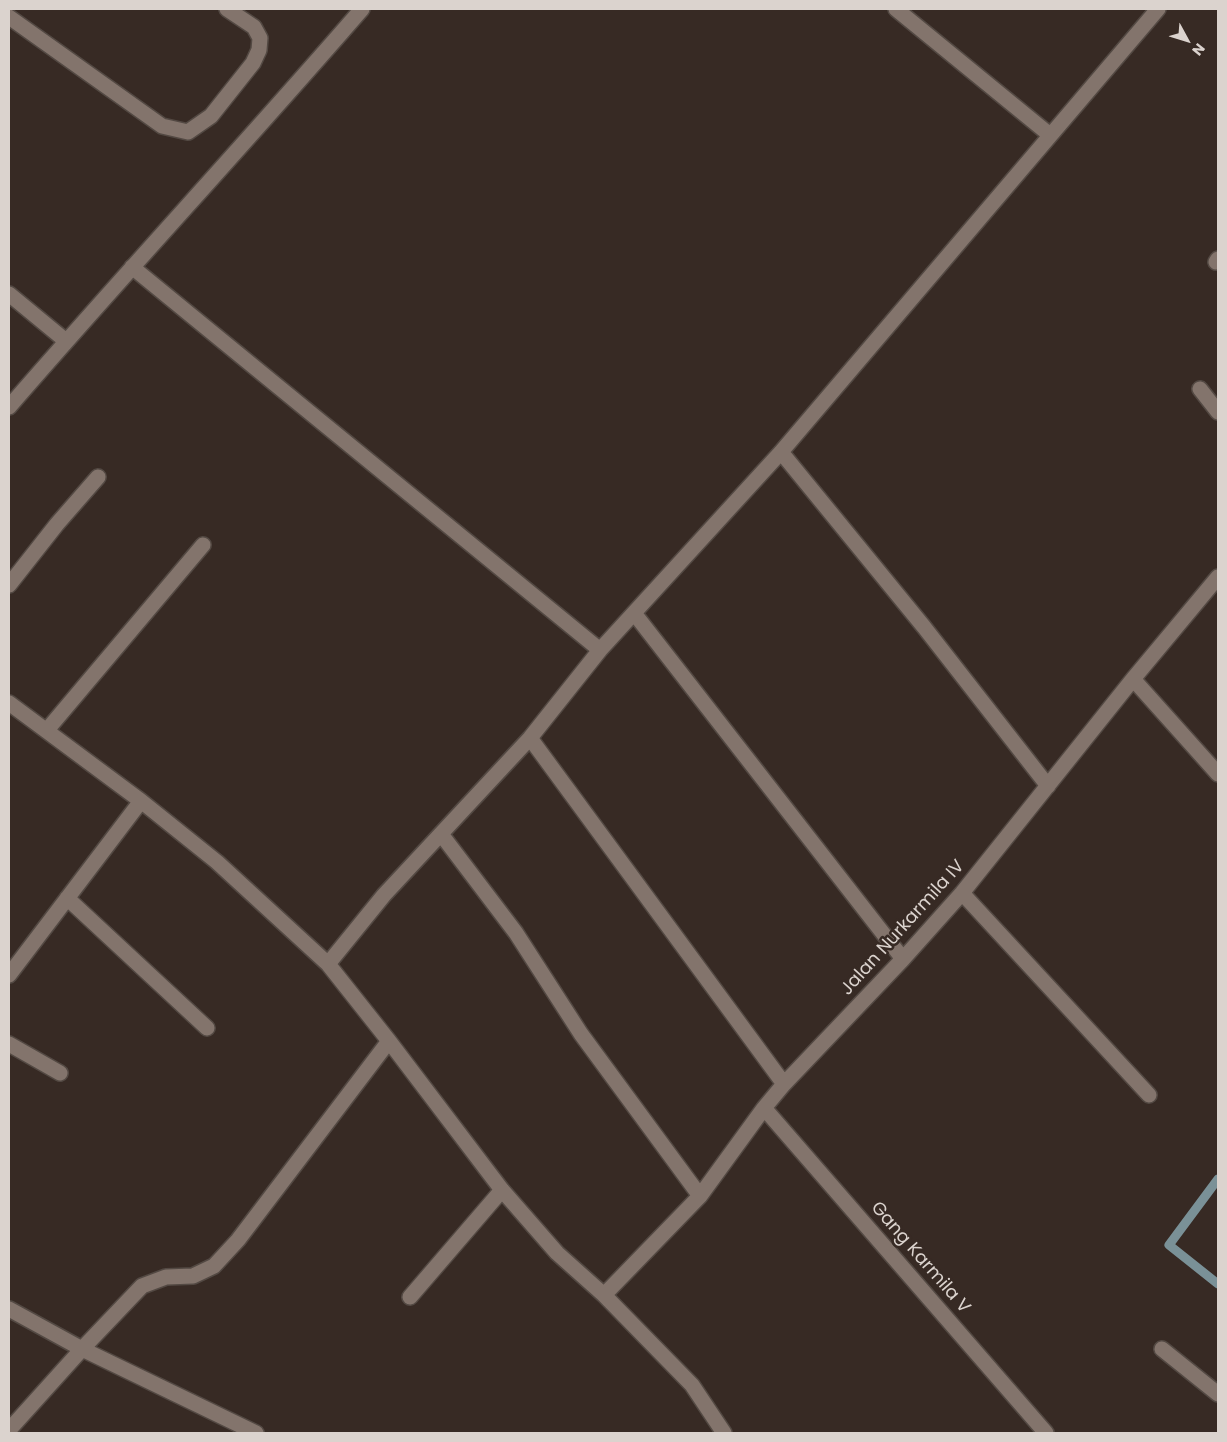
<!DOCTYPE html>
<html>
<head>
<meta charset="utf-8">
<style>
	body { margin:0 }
	#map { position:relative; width:1227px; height:1442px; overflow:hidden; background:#372a24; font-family:Poppins,sans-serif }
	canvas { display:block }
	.frame { position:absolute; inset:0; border:10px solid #dbd3ce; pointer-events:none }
	.north { position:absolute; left:1162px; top:15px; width:50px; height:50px; -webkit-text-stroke:4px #372a24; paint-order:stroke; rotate:129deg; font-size:14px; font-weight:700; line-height:20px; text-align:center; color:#dbd3ce }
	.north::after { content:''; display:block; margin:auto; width:18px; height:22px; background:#dbd3ce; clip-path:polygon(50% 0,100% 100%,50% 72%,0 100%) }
</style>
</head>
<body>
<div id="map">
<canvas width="1227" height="1442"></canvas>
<div class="frame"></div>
<div class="north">N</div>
</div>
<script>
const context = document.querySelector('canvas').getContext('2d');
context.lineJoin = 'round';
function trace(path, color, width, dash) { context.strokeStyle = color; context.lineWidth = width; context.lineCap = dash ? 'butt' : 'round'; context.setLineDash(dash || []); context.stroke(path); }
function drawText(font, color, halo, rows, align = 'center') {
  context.font = font + ' Poppins,sans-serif'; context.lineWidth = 5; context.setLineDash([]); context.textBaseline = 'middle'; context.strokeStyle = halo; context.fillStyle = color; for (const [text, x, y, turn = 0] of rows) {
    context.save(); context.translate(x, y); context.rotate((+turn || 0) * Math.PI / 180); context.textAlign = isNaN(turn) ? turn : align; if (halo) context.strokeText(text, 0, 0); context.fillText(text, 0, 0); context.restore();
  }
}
trace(new Path2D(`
	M1218,1179L1169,1245L1218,1284`), '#7a9197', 9);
const minor = new Path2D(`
	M896,9L1050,135
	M9,17L162,126L188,132L211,116L253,63L259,50L260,38L254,27L227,9
	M1216,262L1218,259
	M132,267L600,650
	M9,294L66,341
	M1200,389L1218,412
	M9,407C125,273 246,143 362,9
	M781,452L924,627L1048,786
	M9,585L57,524L98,477
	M634,613L903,959
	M1133,679L1218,774
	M9,703L141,801L217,862L328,964L389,1041L502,1190L557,1253L604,1295L692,1385L724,1433
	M47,730L203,545
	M530,738L784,1084
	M441,834L516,933L581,1034L700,1196
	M962,893L1149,1095
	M67,898L207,1028
	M328,964L384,895L530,738L600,650L781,452L1158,9
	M9,975L141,801
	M9,1044L60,1073
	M764,1108L1046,1433
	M604,1295L700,1196L764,1108L784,1084L903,959L962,893L1133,679L1218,577
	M410,1297L502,1190
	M9,1309L82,1349L256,1433
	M1162,1349L1218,1394
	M9,1430L82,1349L142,1286L166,1277L193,1276L214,1266L238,1240L389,1041`);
trace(minor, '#534943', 18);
trace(minor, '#83746c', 15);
drawText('18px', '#dbd3ce', '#372a24', [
	["Jalan Nurkarmila IV",903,928,-48],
	["Gang Karmila V",920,1258,49]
]);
</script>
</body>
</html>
